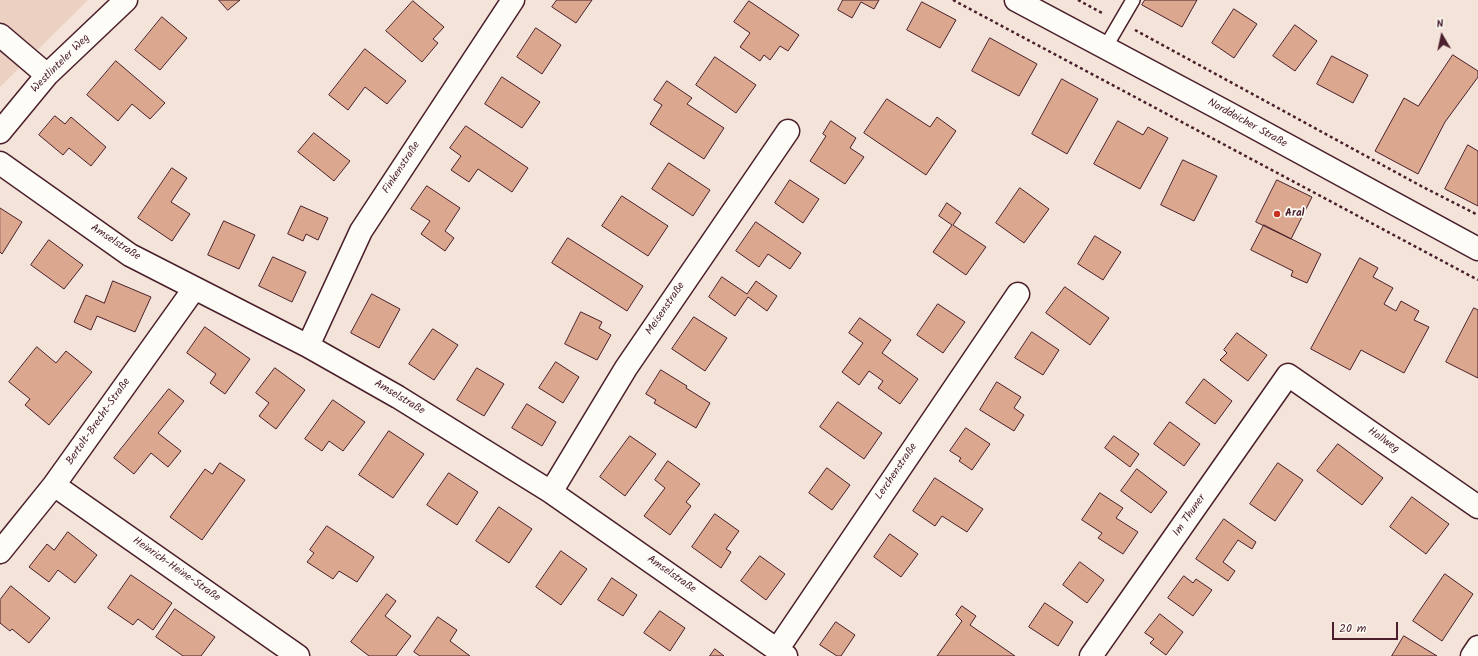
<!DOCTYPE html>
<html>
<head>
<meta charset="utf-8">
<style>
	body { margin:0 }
	#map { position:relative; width:1478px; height:656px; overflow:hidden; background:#f3e3d8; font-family:Kalam,sans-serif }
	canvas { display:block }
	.north { position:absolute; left:1422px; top:16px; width:40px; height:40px; -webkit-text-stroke:3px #fdfcf7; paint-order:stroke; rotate:351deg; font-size:11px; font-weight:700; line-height:16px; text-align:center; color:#4a1f2b }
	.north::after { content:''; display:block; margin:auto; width:14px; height:18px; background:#4a1f2b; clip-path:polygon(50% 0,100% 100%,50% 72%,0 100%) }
	.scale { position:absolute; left:1332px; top:622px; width:66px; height:18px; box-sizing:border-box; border:2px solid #4a1f2b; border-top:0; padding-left:5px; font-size:12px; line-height:14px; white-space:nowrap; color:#4a1f2b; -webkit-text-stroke:3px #fdfcf7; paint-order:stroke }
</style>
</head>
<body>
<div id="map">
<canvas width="1478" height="656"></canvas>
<div class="north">N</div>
<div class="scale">20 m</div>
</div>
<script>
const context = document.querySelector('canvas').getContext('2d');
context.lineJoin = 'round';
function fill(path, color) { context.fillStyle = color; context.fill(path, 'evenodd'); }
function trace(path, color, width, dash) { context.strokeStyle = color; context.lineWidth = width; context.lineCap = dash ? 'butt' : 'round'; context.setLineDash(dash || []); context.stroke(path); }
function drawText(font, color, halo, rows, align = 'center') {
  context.font = font + ' Kalam,sans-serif'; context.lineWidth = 3.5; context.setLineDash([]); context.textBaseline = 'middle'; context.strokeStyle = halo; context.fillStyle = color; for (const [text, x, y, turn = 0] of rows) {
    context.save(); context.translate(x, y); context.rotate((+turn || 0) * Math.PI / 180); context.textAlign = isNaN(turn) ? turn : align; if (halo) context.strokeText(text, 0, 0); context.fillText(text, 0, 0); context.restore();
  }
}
fill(new Path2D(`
	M0,0H88L0,87Z`), '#ecd1c2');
const building = new Path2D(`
	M219,0H240L228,10Z
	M557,0H592L576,23L552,7Z
	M843,0H879L874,9L861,2L852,18L838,10Z
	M1145,0H1197L1182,27L1142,5Z
	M413,1L444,27L433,39L438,43L422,62L386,31Z
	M749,1L799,35L788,51L780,46L770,60L764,55L760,61L740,47L750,33L734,22Z
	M922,2L956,20L940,48L907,30Z
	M1234,9L1257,24L1234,58L1212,43Z
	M162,17L187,38L160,70L135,50Z
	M1295,25L1317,41L1295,71L1273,56Z
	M536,28L561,45L542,74L517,57Z
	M990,38L1037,64L1019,96L972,71Z
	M365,49L406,81L387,104L365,87L348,110L329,95Z
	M1453,55L1478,71V77L1445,122L1418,174L1375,151L1404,98L1418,106Z
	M1332,56L1368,75L1353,103L1317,84Z
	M715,57L756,85L736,113L696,85Z
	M116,61L165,103L150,119L132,104L118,121L87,95Z
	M502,77L540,102L522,128L485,104Z
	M1062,79L1098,99L1067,154L1032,134Z
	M667,81L692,98L687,104L724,128L704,159L650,124L662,105L654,100Z
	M887,99L930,127L937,117L956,131L926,175L864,133Z
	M55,116L65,124L71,117L106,147L91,166L69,148L63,155L39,135Z
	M831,121L856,138L850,148L864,157L845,184L810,161L826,136L823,134Z
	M1118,121L1143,135L1148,127L1168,138L1140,189L1094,164Z
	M466,126L528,168L512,192L478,169L469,182L451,170L461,156L450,148Z
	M314,133L350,161L334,181L298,152Z
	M1468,145L1478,151V206L1445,189Z
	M1183,160L1217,176L1194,221L1161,205Z
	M669,163L710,190L693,216L652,189Z
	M172,168L187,178L171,202L190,214L172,241L138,218Z
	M790,180L819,199L803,223L775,203Z
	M1277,180L1312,197L1291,239L1256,222Z
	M427,186L460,208L445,231L454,238L445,251L421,234L430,221L411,209Z
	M1020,188L1049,209L1024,243L996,223Z
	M622,196L668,226L648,256L602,226Z
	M947,203L961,213L953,225L986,247L966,275L933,252L952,225L939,216Z
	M301,206L328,218L318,240L306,234L303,241L288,234Z
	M0,208L22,222L2,254L0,252Z
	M224,221L255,235L239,269L208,255Z
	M756,222L801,253L790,269L768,254L759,267L736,251Z
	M1264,225L1321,254L1307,283L1291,276L1293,271L1251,250Z
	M1095,236L1121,252L1103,280L1078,264Z
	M568,238L643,286L627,311L552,263Z
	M49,240L83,265L64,289L31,265Z
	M273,257L306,272L292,302L259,286Z
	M1360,258L1378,268L1373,277L1393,288L1384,304L1396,311L1401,301L1419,311L1414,320L1429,327L1404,373L1361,350L1350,370L1311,349Z
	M722,277L747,294L756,281L777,296L767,311L748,297L735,316L709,297Z
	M113,281L151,297L135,332L97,316L91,330L74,322L86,295L104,303Z
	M1065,287L1109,318L1090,345L1046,313Z
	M372,294L400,309L379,348L351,333Z
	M938,304L965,322L943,353L917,335Z
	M1474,308L1478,310V378L1446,362Z
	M581,312L602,322L599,328L611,335L597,360L565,344Z
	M694,317L727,338L705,371L672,349Z
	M860,318L891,340L882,353L918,379L900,404L878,388L883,381L869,371L859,385L842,372L863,343L849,333Z
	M205,327L250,359L225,394L210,383L216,374L187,353Z
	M433,329L458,345L434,380L409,364Z
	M1032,332L1059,350L1043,375L1015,358Z
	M1237,333L1267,355L1248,381L1220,360L1227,353L1224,350Z
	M37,347L56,363L66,351L92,372L49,425L25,405L30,399L9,382Z
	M556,362L579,377L563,403L539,388Z
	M275,368L305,390L276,429L259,416L269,403L256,393Z
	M477,368L504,384L484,416L457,400Z
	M661,370L687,386L686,388L710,403L696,428L654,403L656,400L646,394Z
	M1204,379L1232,401L1215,424L1186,403Z
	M997,382L1021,397L1014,408L1024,415L1014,431L980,410Z
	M169,389L184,401L158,433L181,451L168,467L151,453L134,474L114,458Z
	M333,400L365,422L343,451L329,441L322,451L305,439Z
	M838,402L882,433L864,459L820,427Z
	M527,404L556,422L542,446L512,428Z
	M1170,422L1200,444L1184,466L1154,444Z
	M966,428L990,444L972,470L959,461L961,458L950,451Z
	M389,431L424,454L393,498L359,475Z
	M630,436L656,454L625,496L600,477Z
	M1114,436L1139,454L1130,467L1105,448Z
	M1338,444L1383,478L1362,505L1317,471Z
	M668,461L700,484L686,502L691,506L670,535L644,516L665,488L655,480Z
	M220,463L245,480L202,540L170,517L205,469L212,474Z
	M1278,463L1303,480L1275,521L1250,504Z
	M827,468L850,485L832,510L809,493Z
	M1137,469L1167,492L1151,513L1121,491Z
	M449,473L478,492L457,525L427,505Z
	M935,478L983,509L967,532L942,516L935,526L913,511Z
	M1100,493L1123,508L1116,518L1138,532L1123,554L1098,538L1102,533L1082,520Z
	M1412,497L1449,524L1426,554L1390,527Z
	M499,507L532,529L509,563L476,541Z
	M715,514L739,531L726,549L731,552L721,568L692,547Z
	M1224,519L1256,542L1252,549L1238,540L1223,562L1235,571L1228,581L1196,559Z
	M327,526L374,557L357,582L339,571L333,579L307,562L314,553L310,550Z
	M68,532L97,555L75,583L58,570L49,582L29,567L47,544L54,550Z
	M890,534L918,554L901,577L874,557Z
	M561,551L587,569L561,605L536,587Z
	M760,556L785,574L766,600L741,581Z
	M1080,562L1104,580L1087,603L1063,585Z
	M1445,574L1473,594L1442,641L1413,621Z
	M131,575L172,603L153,630L138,619L133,625L108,608Z
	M1184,576L1193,583L1196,579L1212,590L1193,616L1168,598Z
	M612,578L637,595L623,616L598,600Z
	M11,586L50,618L29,643L12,629L10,631L0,623V600Z
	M387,594L396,601L385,616L411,636L396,656H369L351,642Z
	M1045,603L1073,622L1058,646L1029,627Z
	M962,606L976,616L970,625L1015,656H937L962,621L956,615Z
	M175,609L215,637L201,656H183L156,637Z
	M660,611L685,628L670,651L644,633Z
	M1160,614L1183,632L1166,655L1150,643L1154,639L1145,633Z
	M438,617L457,630L450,641L470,656H420L414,652Z
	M836,622L855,635L841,656H837L820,645Z
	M1404,636L1437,656H1392Z
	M715,649L724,656H710Z`);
fill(building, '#dba88f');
trace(building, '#4a1f2b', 1);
const lane = new Path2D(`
	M1105,48L1133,0`);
const street = new Path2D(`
	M0,35L47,75
	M0,132L47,75L126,0
	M0,163L130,255L308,346L398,397L551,492L786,656
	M308,346L361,231L513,0
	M54,485L298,656
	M551,492L626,368L788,131
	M0,552L54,485L194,289
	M777,650L1018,294
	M1091,656L1288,375L1478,507
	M1472,656L1478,647`);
const secondary = new Path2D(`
	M1016,0L1228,113L1478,249`);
trace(lane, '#4a1f2b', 16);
trace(street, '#4a1f2b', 25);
trace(secondary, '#4a1f2b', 25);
trace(new Path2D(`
	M953,0L1478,280
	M1078,0L1104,14
	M1135,30L1421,186L1478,215`), '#4a1f2b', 2.5, [3, 3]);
trace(lane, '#fdfcf7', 13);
trace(street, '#fdfcf7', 22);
trace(secondary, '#fdfcf7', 22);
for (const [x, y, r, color] of [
	[1277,214,4,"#c8321e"]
]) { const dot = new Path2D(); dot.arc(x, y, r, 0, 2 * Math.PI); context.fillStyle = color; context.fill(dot); trace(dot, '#fdfcf7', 1.5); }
drawText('11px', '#4a1f2b', '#fdfcf7', [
	["Westlinteler Weg",61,64,-45],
	["Norddeicher Straße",1247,124,29],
	["Finkenstraße",402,168,-57],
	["Amselstraße",115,243,33],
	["Meisenstraße",666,309,-56],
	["Amselstraße",399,398,31],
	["Bertolt-Brecht-Straße",99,422,-55],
	["Hollweg",1383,441,35],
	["Lerchenstraße",897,472,-56],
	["Im Thuner",1190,516,-55],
	["Heinrich-Heine-Straße",176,570,35],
	["Amselstraße",671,575,35]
]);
drawText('bold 11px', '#4a1f2b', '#fdfcf7', [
	["Aral",1285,214]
], 'left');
</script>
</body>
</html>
